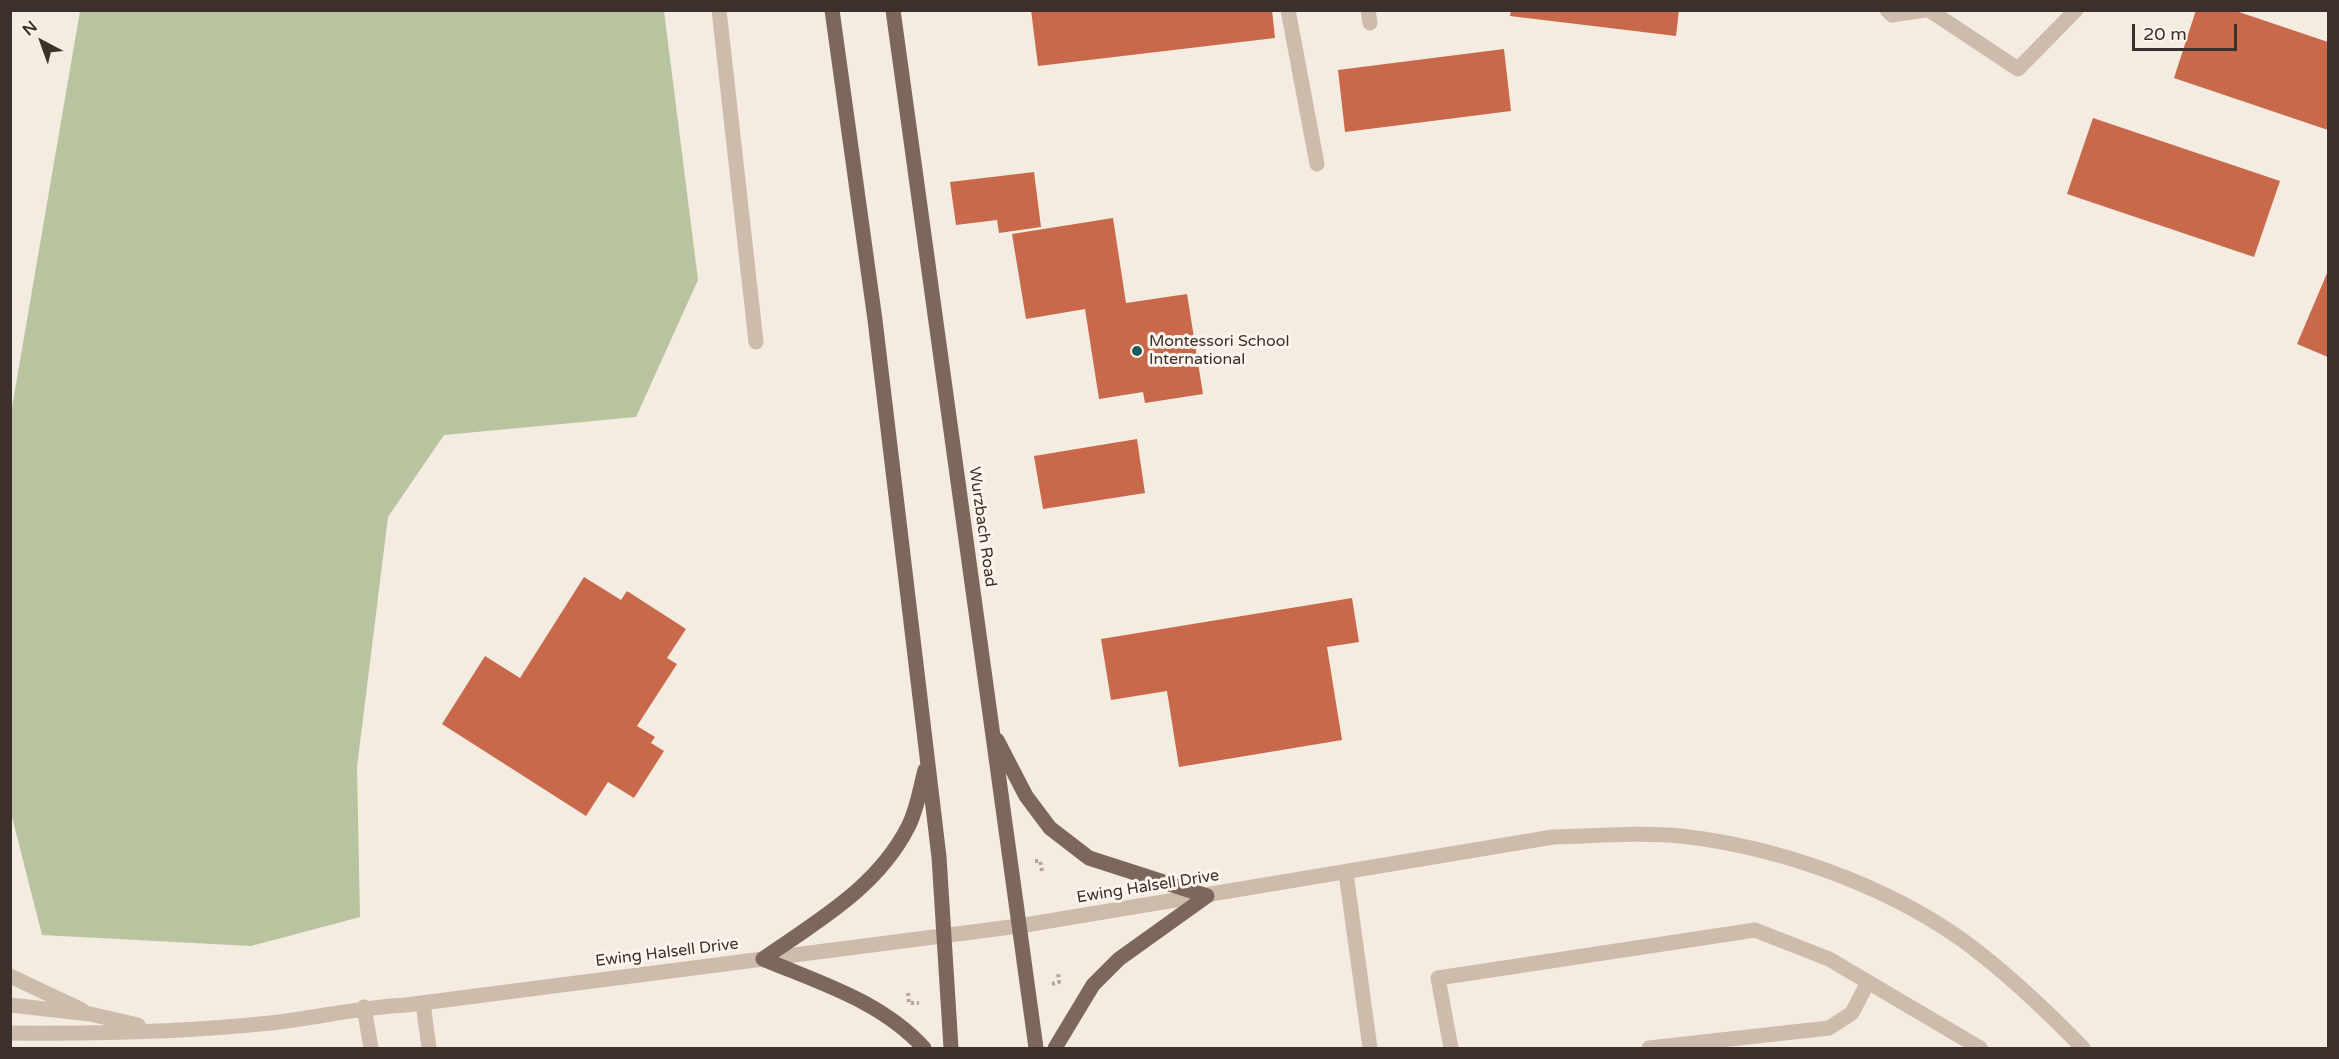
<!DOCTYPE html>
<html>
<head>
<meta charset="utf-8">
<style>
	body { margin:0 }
	#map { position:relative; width:2339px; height:1059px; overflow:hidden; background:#f4ebe1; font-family:"Varela Round",sans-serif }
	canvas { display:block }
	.frame { position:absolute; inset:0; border:12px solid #3b302b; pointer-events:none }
	.north { position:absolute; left:12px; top:12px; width:60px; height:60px; -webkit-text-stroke:4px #fbf5ee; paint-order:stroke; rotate:319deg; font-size:16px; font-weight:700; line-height:24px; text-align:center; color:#3b302b }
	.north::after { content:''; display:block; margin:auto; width:21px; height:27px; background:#3b302b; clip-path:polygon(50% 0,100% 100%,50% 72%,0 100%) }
	.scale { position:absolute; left:2132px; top:24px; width:105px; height:27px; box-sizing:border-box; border:3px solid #3b302b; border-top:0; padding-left:8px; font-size:18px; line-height:21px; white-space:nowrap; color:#3b302b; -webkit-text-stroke:4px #fbf5ee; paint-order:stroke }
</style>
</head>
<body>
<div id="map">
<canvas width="2339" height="1059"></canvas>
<div class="frame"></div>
<div class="north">N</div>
<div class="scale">20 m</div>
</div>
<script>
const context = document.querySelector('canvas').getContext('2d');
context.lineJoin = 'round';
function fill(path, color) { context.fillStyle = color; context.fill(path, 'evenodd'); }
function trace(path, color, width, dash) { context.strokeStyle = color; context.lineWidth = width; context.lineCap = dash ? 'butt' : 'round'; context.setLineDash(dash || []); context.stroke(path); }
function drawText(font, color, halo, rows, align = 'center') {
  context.font = font + ' "Varela Round",sans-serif'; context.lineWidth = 6; context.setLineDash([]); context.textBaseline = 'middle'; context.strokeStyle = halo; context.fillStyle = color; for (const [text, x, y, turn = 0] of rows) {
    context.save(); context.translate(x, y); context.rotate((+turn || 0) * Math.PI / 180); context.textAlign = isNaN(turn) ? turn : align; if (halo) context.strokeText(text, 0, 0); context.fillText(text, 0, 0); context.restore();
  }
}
fill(new Path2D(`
	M80,11H664L698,280L636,417L444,435L388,517L357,767L360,917L251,946L42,935L10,809V419Z`), '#b8c4a0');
fill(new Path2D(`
	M1031,10H1272L1275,38L1038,66Z
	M1511,10H1679L1676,36L1510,16Z
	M2196,10H2233L2328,42V130L2174,78Z
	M1504,49L1511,111L1345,132L1338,70Z
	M2093,118L2280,181L2254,257L2067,194Z
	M1034,172L1041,227L999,233L997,220L956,225L950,182Z
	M1113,218L1126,303L1187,294L1203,394L1145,403L1143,392L1099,399L1085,309L1026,319L1012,234Z
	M2328,271V357L2297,344Z
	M1137,439L1145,493L1043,509L1034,456Z
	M584,577L621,600L627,591L686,629L667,658L677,664L637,726L655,737L651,743L664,751L634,798L608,782L586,816L442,724L485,656L520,678Z
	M1352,598L1359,642L1327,647L1342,740L1179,767L1167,691L1111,700L1101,639Z`), '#c8694b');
trace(new Path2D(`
	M1035,861H1040L1042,871
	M1052,984L1059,982L1058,973
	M908,993L909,1003H919`), '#b9a596', 4, [3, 3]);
trace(new Path2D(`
	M719,10L756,342
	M1288,10L1317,164
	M1368,10L1370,23
	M1887,10L1892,15L1925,10
	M1929,10L2018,69L2076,10
	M1346,873L1370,1048
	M10,976L82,1010
	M423,1003L429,1048
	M10,1005L90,1014L138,1025
	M364,1007L371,1048
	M10,1033C97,1034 185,1032 270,1023C316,1018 360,1007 406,1005L1019,926L1553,837C1596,836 1638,832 1681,836C1777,847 1881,883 1961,939C2005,971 2045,1009 2083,1048
	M1451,1048L1438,978L1755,930L1829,959L1980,1048
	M1649,1048L1829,1028L1852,1013L1868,982`), '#cdbbac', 15);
trace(new Path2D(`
	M832,10L875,320L939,857L951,1048
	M893,10L1036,1048
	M997,740L1026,796L1050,828L1089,858L1207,896
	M763,959C817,921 877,888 908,827C917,810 920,789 925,770
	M763,959C820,983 881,1001 924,1048
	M1055,1048L1093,985L1119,959L1207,896`), '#7d675c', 15);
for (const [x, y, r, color] of [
	[1137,351,6,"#1f5a5e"]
]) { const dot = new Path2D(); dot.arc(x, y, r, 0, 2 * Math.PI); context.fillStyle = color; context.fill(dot); trace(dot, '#fbf5ee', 2); }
drawText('16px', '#3b302b', '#fbf5ee', [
	["Montessori School",1149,342],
	["International",1149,360]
], 'left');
drawText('16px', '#3b302b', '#fbf5ee', [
	["Wurzbach Road",982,527,82],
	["Ewing Halsell Drive",1148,887,-9],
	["Ewing Halsell Drive",667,953,-7]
]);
</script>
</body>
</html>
